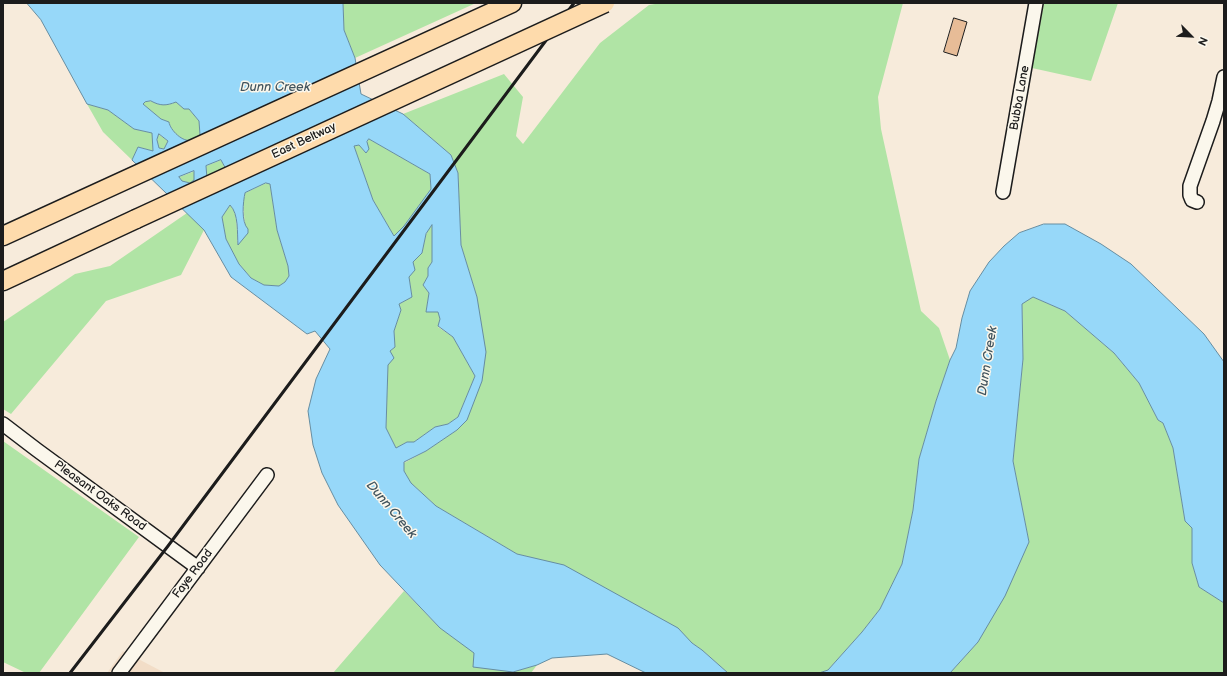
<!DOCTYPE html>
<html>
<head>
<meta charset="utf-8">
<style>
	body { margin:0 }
	#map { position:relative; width:1227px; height:676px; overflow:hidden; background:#f7ebdb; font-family:"Balsamiq Sans",sans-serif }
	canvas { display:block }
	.frame { position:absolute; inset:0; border:4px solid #1c1c1c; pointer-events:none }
	.north { position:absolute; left:1171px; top:16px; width:40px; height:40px; -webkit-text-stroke:3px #fbf7ec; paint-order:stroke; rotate:114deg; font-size:11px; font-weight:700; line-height:16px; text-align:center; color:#1c1c1c }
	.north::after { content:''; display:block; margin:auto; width:14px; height:18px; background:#1c1c1c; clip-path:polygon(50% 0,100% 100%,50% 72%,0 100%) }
</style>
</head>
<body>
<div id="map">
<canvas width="1227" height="676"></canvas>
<div class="frame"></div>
<div class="north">N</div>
</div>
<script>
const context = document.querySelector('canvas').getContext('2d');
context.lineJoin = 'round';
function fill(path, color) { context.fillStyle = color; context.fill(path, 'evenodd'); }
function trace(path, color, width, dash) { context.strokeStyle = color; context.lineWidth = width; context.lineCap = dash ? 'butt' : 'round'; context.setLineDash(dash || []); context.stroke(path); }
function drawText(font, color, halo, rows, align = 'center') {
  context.font = font + ' "Balsamiq Sans",sans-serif'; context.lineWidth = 3; context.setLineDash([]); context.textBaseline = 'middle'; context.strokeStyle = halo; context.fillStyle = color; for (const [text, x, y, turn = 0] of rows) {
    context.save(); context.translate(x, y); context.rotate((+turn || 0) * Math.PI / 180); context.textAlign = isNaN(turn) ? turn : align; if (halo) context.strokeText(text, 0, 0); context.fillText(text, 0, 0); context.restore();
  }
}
fill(new Path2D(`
	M123,651L165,673H107Z`), '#f2ddc7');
fill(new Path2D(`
	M343,3H476L355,58L344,30Z
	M661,3H903L878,97L881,129L921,311L939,328L950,360L936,401L919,459L913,510L902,564L880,609L862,632L828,670L819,673H728L702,650L692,643L677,628L564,566L517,554L436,506L411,483L404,471V463L426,451L457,430L482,381L477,297L461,245L458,173L451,155L403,114L504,74L523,97L516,136L523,144L600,43L649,5Z
	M1044,3H1118L1091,81L1032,68Z
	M151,101C161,106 166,106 176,102L184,109H189L199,121L200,135C198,137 195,139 192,140C183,143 170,130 169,122L161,119L143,104L145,102Z
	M87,104L108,110L134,129L152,133L153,151L138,147L132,160L103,132Z
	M158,134L168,141L164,149L159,148L157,140Z
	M369,139L430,174L431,189L404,226L394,236L373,200L354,146L359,145L366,153L367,142Z
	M221,160L227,172L207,180L206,166Z
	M195,171L194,180L190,183L182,181L179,177Z
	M266,183L270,184L277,230L288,266L289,276L285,282L279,286L264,285L251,278L239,264L226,239L222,217L230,205C239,214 236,232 238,244L245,226L243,203L245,193Z
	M187,213L204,230L181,275L106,301L11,414L3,409V322L75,274L110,266Z
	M432,224V262L428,268V276L423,285L429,293L426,312H438L440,319L438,327L453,337L475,376L458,417L448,424L435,427L414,442H407L396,448L386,428L388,365L390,351L395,347L394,331L401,310L399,304L412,297L409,277L413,262L422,253L426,234Z
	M1033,297L1065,311L1114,353L1139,383L1158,420L1163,423L1173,448L1185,521L1192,527V563L1199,587L1224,603V673H950L978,642L1029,542L1013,461L1023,359L1022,303Z
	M3,441L139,537L39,673H26L3,662Z
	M404,591L440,628L475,653L513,672L537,665L531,673H333Z`), '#b0e4a5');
const water = new Path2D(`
	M27,3H343L344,30L355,58L361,94L403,114L451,155L458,173L461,245L477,297L486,352L482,381L467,420L457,430L426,451L404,462V471L411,483L436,506L517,554L564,565L678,628L692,643L702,650L728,673H646L607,654L552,658L537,665L513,672L473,667L474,653L440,628L380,565L338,505L322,473L313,445L308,411L316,379L330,349L315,331L307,334L231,277L204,230L132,160L138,147L153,151L152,133L134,129L108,110L87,104L41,20ZM151,101C160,106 166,106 176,102L184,109H189L199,121L200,135C198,137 195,140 192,140C183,143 170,130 169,122L161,119L143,104L145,102ZM159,134L168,141L164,149L159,148L157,140ZM369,139L430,174L431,189L404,226L394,236L373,200L354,146L359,145L366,153L369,149L367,142ZM221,160L227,171L207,179L206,166ZM194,171V180L190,183L182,181L179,177ZM266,183L270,184L277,230L288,266L289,276L285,282L279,286L264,285L251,278L239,264L226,239L222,217L230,205C239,214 237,233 238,245L248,233V229C241,222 243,202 245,193ZM432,225V262L428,268V276L423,285L429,293L426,312H438L440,319L438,326L453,337L475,376L458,417L448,424L435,427L414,442H407L396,448L386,428L388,365L394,358L390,351L395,347L394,331L401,310L399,304L412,297L409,277L415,270L413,262L422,253L426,234Z
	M1044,224H1065L1101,244L1131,264L1204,334L1224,362V603L1199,587L1192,563V528L1185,521L1173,448L1163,423L1158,420L1139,383L1114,353L1065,311L1033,297L1022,304L1023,359L1013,461L1029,542L1005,596L978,642L950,673H819L828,670L862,632L880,609L902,564L913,510L919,459L936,401L950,360L956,348L962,318L970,291L989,262L1004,246L1019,233Z`);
fill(water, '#97d8f9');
trace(water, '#668da1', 1);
const building = new Path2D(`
	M954,18L967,22L957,56L944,52Z`);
fill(building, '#e7bc97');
trace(building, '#1c1c1c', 1);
const minor = new Path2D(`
	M1003,192L1036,3
	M1197,202L1192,200L1190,195V186L1213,121L1219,101L1224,77
	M3,424L37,450L198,568
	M119,673L267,475`);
const highway = new Path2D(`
	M3,236L512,3
	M3,281L136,219`);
trace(minor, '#1c1c1c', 16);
trace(highway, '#1c1c1c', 21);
trace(minor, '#fbf7ec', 13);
trace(highway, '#fedbac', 18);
trace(new Path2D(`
	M70,673L168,546L574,3`), '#1c1c1c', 3);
const highwayBridge = new Path2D(`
	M136,219L605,3`);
trace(highwayBridge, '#1c1c1c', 21, []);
trace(highwayBridge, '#fedbac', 18);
drawText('12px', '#1c1c1c', '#fbf7ec', [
	["Bubba Lane",1020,98,-80],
	["East Beltway",304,141,-25],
	["Pleasant Oaks Road",100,496,36],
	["Faye Road",193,574,-53]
]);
drawText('italic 13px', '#41545e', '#fbf7ec', [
	["Dunn Creek",275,88],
	["Dunn Creek",988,361,-81],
	["Dunn Creek",391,510,50]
]);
</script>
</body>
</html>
